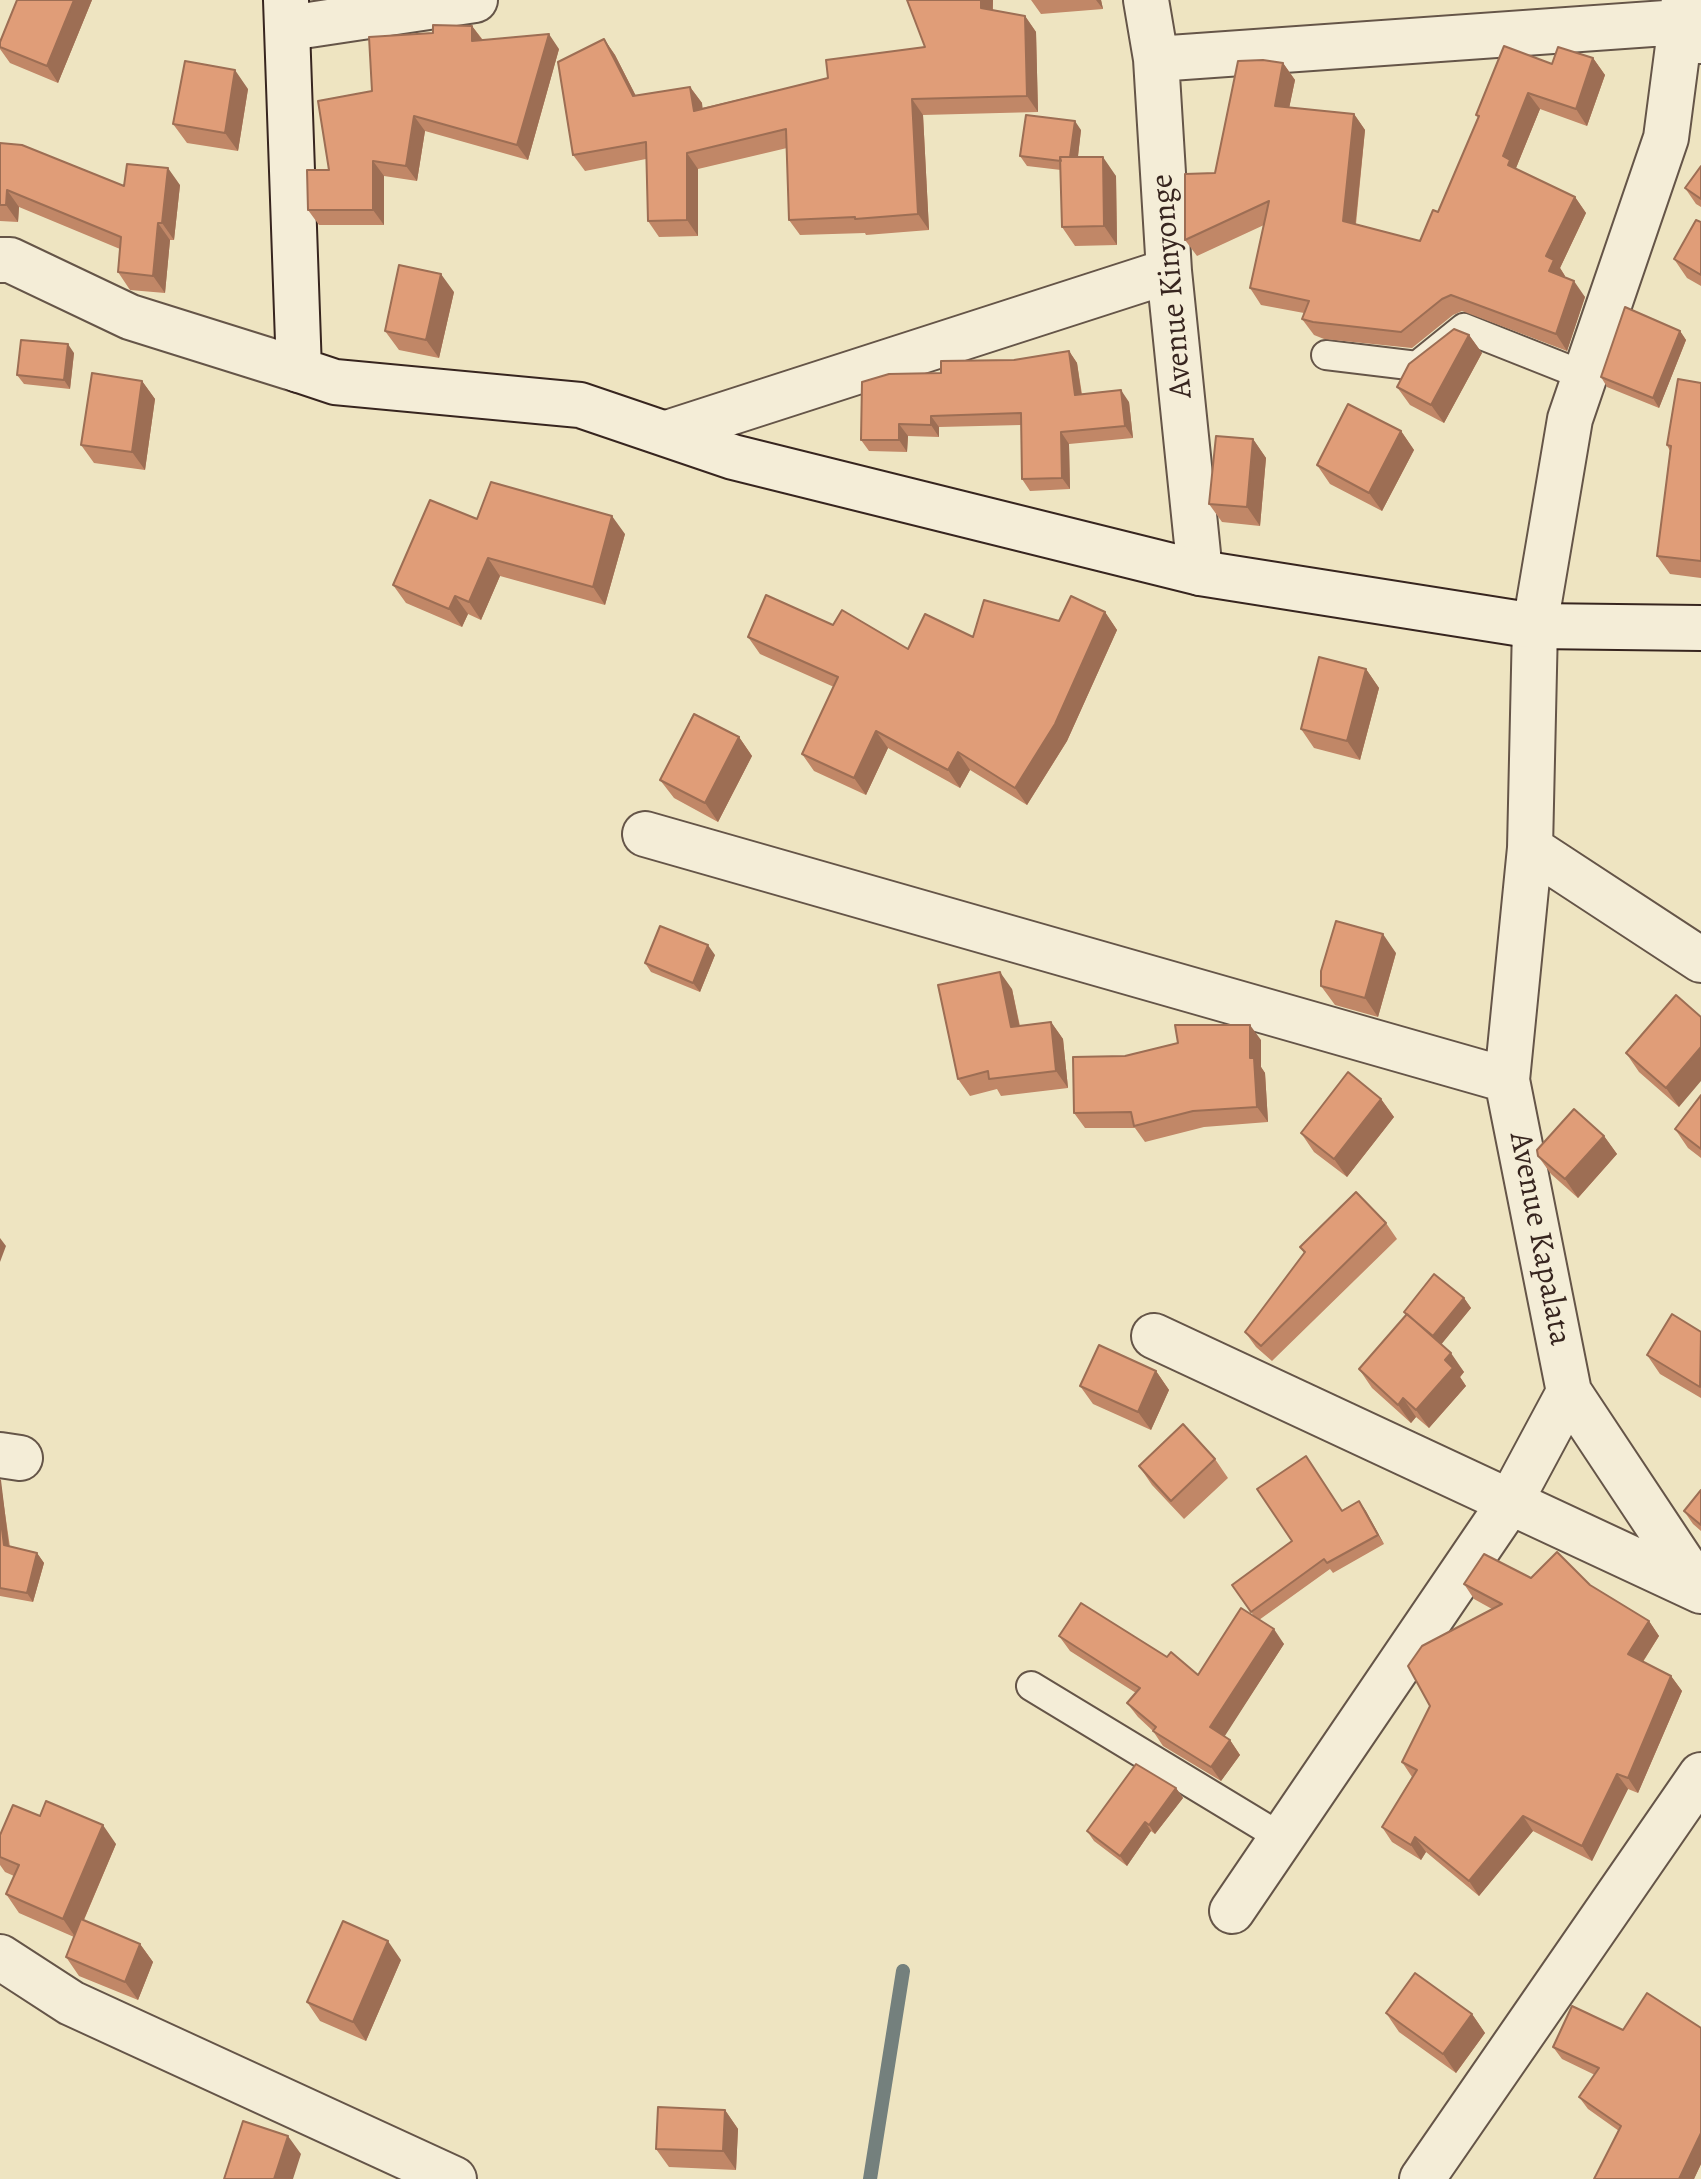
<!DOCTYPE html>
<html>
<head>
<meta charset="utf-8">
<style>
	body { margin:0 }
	canvas { display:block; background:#eee4c1 }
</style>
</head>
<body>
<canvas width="1701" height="2179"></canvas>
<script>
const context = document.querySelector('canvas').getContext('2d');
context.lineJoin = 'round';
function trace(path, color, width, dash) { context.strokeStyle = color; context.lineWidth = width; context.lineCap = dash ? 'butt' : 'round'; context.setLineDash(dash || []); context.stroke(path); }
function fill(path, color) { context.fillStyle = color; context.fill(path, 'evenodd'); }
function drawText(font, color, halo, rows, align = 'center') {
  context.font = font + ' Alegreya,serif'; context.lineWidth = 6; context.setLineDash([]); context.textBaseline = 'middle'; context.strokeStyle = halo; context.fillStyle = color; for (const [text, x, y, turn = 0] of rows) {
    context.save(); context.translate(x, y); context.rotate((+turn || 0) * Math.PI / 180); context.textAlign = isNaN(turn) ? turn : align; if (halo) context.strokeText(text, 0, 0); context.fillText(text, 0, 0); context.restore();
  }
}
trace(new Path2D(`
	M870,2179L903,1971`), '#74807d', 14);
const lane = new Path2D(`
	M1326,355L1417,366L1464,328L1585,376
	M1031,1686L1282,1838`);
const street = new Path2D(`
	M1146,0L1156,59L1169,271L1200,573
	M1684,0L1666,138L1570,419L1535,626L1530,848L1701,960
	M289,28L475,0
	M1156,59L1680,22L1700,41
	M0,260H10L130,317L299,370
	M667,433L1169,271
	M645,834L1507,1080
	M1530,848L1507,1080L1569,1392L1701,1591
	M1154,1336L1701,1591
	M0,1455L20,1458
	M1232,1911L1510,1502L1569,1392
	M0,1957L71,2003L454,2179
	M1422,2179L1701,1775`);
const secondary = new Path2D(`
	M286,0L299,370L335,382L580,405L733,457L1200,573L1535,626L1701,628`);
trace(lane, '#655548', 32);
trace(street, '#655548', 48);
trace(secondary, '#37251f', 48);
trace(lane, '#f4edd7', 28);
trace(street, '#f4edd7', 44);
trace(secondary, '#f4edd7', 44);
fill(new Path2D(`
	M17,0H92L58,83L10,63L0,49V42Z
	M993,0V10L1025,16L1036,32L1038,112L923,115L929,230L866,235L865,233L800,235L789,220L787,148L698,169V236L659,237L648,221L646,159L585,171L573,155L604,39L615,55L636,96L690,87L702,103V108L828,78L925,47Z
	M1031,0H1101L1103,9L1041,14Z
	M472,26L483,40L559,49L528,160L425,131L417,181L384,176V225H319L308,210L372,91L433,33Z
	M1593,58L1605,75L1587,126L1540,109L1516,168L1518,170L1575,197L1586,213L1560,268L1565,276L1564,277L1585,297L1567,351L1462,311L1453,315L1412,348L1324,339L1314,335L1302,319L1304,313L1261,305L1250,288L1264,225L1197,256L1185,240L1215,173L1283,63L1295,80L1289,108L1354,114L1365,130L1356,224L1420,241L1438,212L1479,118L1476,115L1552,64Z
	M248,89L238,151L187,143L173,124Z
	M1081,130L1078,157L1116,176L1117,245L1075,246L1062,227L1061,170L1027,166L1020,156Z
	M0,143L124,186L180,185L174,240H170L165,293L130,290L118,272L120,249L19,207L18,222L0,221Z
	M1701,166V207L1696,204L1685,188Z
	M1701,222V286L1687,278L1674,259Z
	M454,292L439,358L399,350L385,331Z
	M1680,331L1686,340L1659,408L1607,387L1601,377Z
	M1469,335L1482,353L1444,423L1410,405L1397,387Z
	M1069,351L1077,363L1082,394L1129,402L1133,438L1069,444L1070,489L1030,491L1022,479L1021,425L939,427V437L908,436L907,452L869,451L861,440L1014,360Z
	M74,353L70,389L24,384L17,375Z
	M142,381L155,399L145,470L94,463L81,445Z
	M1701,383V578L1670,574L1657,556L1670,451L1667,445Z
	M1401,431L1414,450L1382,511L1330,484L1317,465Z
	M1253,439L1266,458L1260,526L1222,522L1209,504Z
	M477,519L625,534L605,605L500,576L481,620L468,614L462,627L406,603L393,585Z
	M1105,612L1117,630L1067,741L1027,805L970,770L960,788L888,748L866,795L814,771L802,754L834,687L760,654L748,637L833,625L908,649Z
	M1366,669L1379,688L1360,760L1314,748L1301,729Z
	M739,737L752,756L718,822L674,798L660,780Z
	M1396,953L1378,1017L1335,1005L1321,986Z
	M715,955L700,992L651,972L645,963Z
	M1012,989L1020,1026L1051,1022L1063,1039L1068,1088L1001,1096L997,1089L970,1096L958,1079Z
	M1701,1017L1679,1107L1639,1072L1626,1053Z
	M1261,1040V1067L1265,1073L1268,1122L1204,1127L1145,1142L1135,1128H1085L1074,1113L1125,1056Z
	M1701,1095V1158L1688,1148L1675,1129Z
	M1381,1099L1394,1117L1347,1177L1314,1152L1301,1133Z
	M1604,1136L1617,1154L1578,1198L1551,1174L1538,1156Z
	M1386,1223L1397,1239L1272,1361L1256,1347L1245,1332L1304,1253L1300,1247Z
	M1464,1298L1471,1308L1441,1344L1464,1372L1460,1377L1466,1386L1429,1428L1416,1417L1411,1423L1372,1388L1359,1369L1406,1315L1404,1312Z
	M1701,1332V1398L1660,1374L1647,1355Z
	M1156,1371L1169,1390L1151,1430L1093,1404L1080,1386Z
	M1215,1459L1228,1478L1184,1519L1152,1485L1139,1466Z
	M0,1479L10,1547L37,1553L44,1563L33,1602L0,1596Z
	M1701,1490V1531L1693,1524L1684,1511Z
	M1359,1501L1384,1544L1333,1573L1330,1569L1259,1620L1284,1644L1224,1736L1230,1740L1240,1755L1221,1781L1163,1746L1153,1731L1138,1717L1127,1703L1136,1693L1070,1651L1059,1636L1167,1657L1198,1675L1254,1616L1232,1585L1342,1510Z
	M1531,1578L1590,1585L1649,1621L1659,1636L1643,1662L1671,1676L1682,1691L1638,1793L1628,1789L1592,1861L1533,1831L1479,1896L1426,1852L1421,1860L1392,1842L1382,1827L1412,1777L1402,1762L1430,1706L1492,1609L1474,1599L1464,1584Z
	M1176,1788L1183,1798L1155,1834L1151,1831L1127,1866L1094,1841L1087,1831Z
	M40,1816L116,1844L84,1920L140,1944L153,1962L138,2000L79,1976L66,1957L74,1937L19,1913L6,1894L14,1876L5,1872L0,1865V1835Z
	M401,1960L366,2041L320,2021L307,2002Z
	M1386,2013L1472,2014L1485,2033L1456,2073L1399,2032Z
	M1701,2028V2164L1694,2179L1619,2131L1588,2109L1579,2097L1595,2075L1562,2059L1553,2047L1623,2030Z
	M725,2110L738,2129L736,2170L669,2167L656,2149Z`), '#c18767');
fill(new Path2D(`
	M74,0H92L58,83L47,66Z
	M981,0H993L992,23L981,8Z
	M1096,0H1101L1103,9Z
	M1025,16L1036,32L1038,112L1027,96Z
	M472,26L483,41H472Z
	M549,34L559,49L528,160L517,145Z
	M604,39L615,55L644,112L633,96Z
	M1593,58L1605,75L1587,126L1576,109Z
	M1283,63L1295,80L1286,123L1275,106Z
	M235,70L248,89L238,151L225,133Z
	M690,87L702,103L705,126L694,111Z
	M1528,93L1540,109L1516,168L1522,176L1508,165L1503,156Z
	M912,99L923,115L929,230L918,214Z
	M1354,114L1365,130L1354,237L1343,221Z
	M414,116L425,131L417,181L406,166Z
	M1075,121L1081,130L1076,172L1069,162Z
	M687,153L698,169V236L687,220Z
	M1103,157L1116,176L1117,245L1104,226Z
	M373,161L384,176V225L373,210Z
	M168,168L180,185L174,240L162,223Z
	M7,190L19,207L18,222L6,205Z
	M1575,197L1586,213L1560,268L1565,276L1560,287L1549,271L1546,256Z
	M158,223L170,240L165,293L153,276Z
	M441,274L454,292L439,358L426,340Z
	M1574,281L1585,297L1567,351L1556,334Z
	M1680,331L1686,340L1659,408L1653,398Z
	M1469,335L1482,353L1444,423L1431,405Z
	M68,344L74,353L70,389L64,380Z
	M1069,351L1077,363L1083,406L1075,395Z
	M142,381L155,399L145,470L132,452Z
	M1121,390L1129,402L1133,438L1125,426Z
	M931,416L939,427V437L931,425Z
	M899,424L908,436L907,452L899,440Z
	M1401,431L1414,450L1382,511L1369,493Z
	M1061,432L1069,444L1070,489L1062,478Z
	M1253,439L1266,458L1260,526L1247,507Z
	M612,516L625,534L605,605L593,587Z
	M488,558L500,576L481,620L469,602Z
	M455,596L468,614L462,627L449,609Z
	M1105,612L1117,630L1067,741L1027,805L1015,788Z
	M1366,669L1379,688L1360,760L1347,741Z
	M876,731L888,748L866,795L854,778Z
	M739,737L752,756L718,822L705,803Z
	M958,752L970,770L960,788L948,770Z
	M1383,934L1396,953L1378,1017L1365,998Z
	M708,945L715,955L700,992L693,983Z
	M1000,972L1012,989L1023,1044L1011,1027Z
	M1051,1022L1063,1039L1068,1088L1056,1071Z
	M1250,1025L1261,1040V1067L1265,1073L1268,1122L1257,1107L1250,1058Z
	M1701,1047V1081L1679,1107L1666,1088Z
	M1381,1099L1394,1117L1347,1177L1334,1159Z
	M1604,1136L1617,1154L1578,1198L1565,1179Z
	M0,1238L6,1246L0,1262Z
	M1464,1298L1471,1308L1440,1346L1433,1336Z
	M1451,1353L1464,1372L1460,1377L1466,1386L1429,1428L1416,1410L1445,1360Z
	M1156,1371L1169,1390L1151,1430L1138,1412Z
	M1403,1398L1416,1417L1411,1423L1398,1405Z
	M0,1479L1,1480L10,1555L4,1545L0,1514Z
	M1359,1501L1366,1511L1384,1544L1378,1535Z
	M37,1553L44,1563L33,1602L27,1593Z
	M1649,1621L1659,1636L1638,1669L1628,1654Z
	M1274,1629L1284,1644L1221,1742L1210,1727Z
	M1671,1676L1682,1691L1638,1793L1628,1778Z
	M1230,1740L1240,1755L1221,1781L1211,1767Z
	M1617,1774L1628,1789L1592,1861L1582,1846Z
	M1176,1788L1183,1798L1155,1834L1149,1825Z
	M1523,1816L1533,1831L1479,1896L1469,1881Z
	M1145,1822L1151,1831L1127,1866L1120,1856Z
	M103,1825L116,1844L76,1938L63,1919Z
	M1415,1837L1426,1852L1421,1860L1411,1845Z
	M388,1941L401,1960L366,2041L353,2022Z
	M140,1944L153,1962L138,2000L125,1982Z
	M1472,2014L1485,2033L1456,2073L1443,2054Z
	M725,2110L738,2129L736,2170L723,2151Z
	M1701,2133V2164L1694,2179H1679Z
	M288,2136L301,2154L293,2179H274Z`), '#9d6e54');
const building = new Path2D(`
	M17,0H74L47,66L0,47V42Z
	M907,0H981V8L1025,16L1027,96L912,99L918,214L855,219V217L789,220L786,129L687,153V220L648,221L646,142L573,155L558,62L604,39L633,96L690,87L694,111L828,78L826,60L925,47Z
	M433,25L472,26V41L549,34L517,145L414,116L406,166L373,161V210H308L307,170H329L318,101L372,91L369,37L433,33Z
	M1504,46L1552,64L1558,47L1593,58L1576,109L1528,93L1503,156L1510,160L1508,165L1575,197L1546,256L1554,260L1549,271L1574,281L1556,334L1451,295L1442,299L1401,332L1313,322L1302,319L1309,301L1250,288L1269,201L1185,240V174L1215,173L1238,61L1263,60L1283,63L1275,106L1354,114L1343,221L1420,241L1433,210L1438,212L1479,116L1476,115Z
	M185,61L235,70L225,133L173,124Z
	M1026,115L1075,121L1070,157H1060L1061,161L1020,156Z
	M0,143L22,145L124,186L127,164L168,168L162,223H158L153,276L118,272L121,237L7,190L6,205H0Z
	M1060,157H1103L1104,226L1062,227Z
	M1701,166V199L1685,188Z
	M1696,220L1701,222V275L1674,259Z
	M399,265L441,274L426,340L385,331Z
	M1625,307L1680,331L1653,398L1601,377Z
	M1454,329L1469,335L1431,405L1397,387L1409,364Z
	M21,340L68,344L64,380L17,375Z
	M1069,351L1075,395L1121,390L1125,426L1061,432L1062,478L1022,479L1021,413L931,416V425L899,424V440H861L862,382L889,374L941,373V361L1014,360Z
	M92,373L142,381L132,452L81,445Z
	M1678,379L1701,383V561L1657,556L1671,446L1667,445Z
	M1348,404L1401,431L1369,493L1317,465Z
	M1216,436L1253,439L1247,507L1209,504Z
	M491,482L612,516L593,587L488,558L469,602L455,596L449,609L393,585L430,500L477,519Z
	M766,595L833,625L842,610L908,649L925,614L973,637L984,600L1059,621L1071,596L1105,612L1055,724L1015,788L958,752L948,770L876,731L854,778L802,754L838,677L748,637Z
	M1319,657L1366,669L1347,741L1301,729Z
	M694,714L739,737L705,803L660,780Z
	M1336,921L1383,934L1365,998L1321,986V971Z
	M660,926L708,945L693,983L645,963Z
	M1000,972L1011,1027L1051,1022L1056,1071L989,1079L988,1071L958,1079L938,985Z
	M1676,995L1701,1017V1047L1666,1088L1626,1053Z
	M1175,1025H1250V1058H1254L1257,1107L1193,1111L1134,1126L1131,1112L1074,1113L1073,1057L1125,1056L1178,1043Z
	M1348,1072L1381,1099L1334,1159L1301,1133Z
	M1701,1095V1149L1675,1129Z
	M1574,1109L1604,1136L1565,1179L1538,1156L1537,1150Z
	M1356,1192L1386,1223L1261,1346L1245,1332L1305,1252L1300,1247Z
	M1434,1274L1464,1298L1433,1336L1404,1312Z
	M1407,1314L1451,1353L1445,1360L1453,1368L1416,1410L1403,1398L1398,1405L1359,1369Z
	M1672,1314L1701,1332L1700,1387L1647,1355Z
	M1099,1345L1156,1371L1138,1412L1080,1386Z
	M1183,1424L1215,1459L1171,1501L1139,1466Z
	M1306,1456L1342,1511L1359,1501L1378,1535L1327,1563L1324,1559L1251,1612L1232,1585L1292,1541L1257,1489Z
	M1701,1490V1525L1684,1511Z
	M0,1514L4,1545L37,1553L27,1593L0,1588Z
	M1557,1552L1590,1585L1649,1621L1628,1654L1671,1676L1628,1778L1617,1774L1582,1846L1523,1816L1469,1881L1415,1837L1411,1845L1382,1827L1417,1770L1402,1762L1430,1706L1408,1666L1422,1646L1502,1604L1464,1584L1484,1554L1531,1578Z
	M1081,1603L1167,1657L1171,1652L1198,1675L1241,1608L1274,1629L1210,1727L1230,1740L1211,1767L1153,1731L1156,1727L1127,1703L1140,1688L1059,1636Z
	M1136,1764L1176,1788L1149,1825L1145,1822L1120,1856L1087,1831Z
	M46,1801L103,1825L63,1919L6,1894L19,1865L0,1857V1835L13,1805L40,1816Z
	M81,1919L140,1944L125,1982L66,1957Z
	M343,1921L388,1941L353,2022L307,2002Z
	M1415,1973L1472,2014L1443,2054L1386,2013Z
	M1647,1993L1701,2028V2133L1679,2179H1594L1621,2126L1579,2097L1599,2068L1553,2047L1572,2006L1623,2030Z
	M658,2107L725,2110L723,2151L656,2149Z
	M243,2121L288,2136L274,2179H224Z`);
fill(building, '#e09d78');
trace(building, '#9d6e54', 2);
drawText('32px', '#37251f', '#f4edd7', [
	["Avenue Kinyonge",1173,286,-95],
	["Avenue Kapalata",1539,1239,79]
]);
</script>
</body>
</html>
